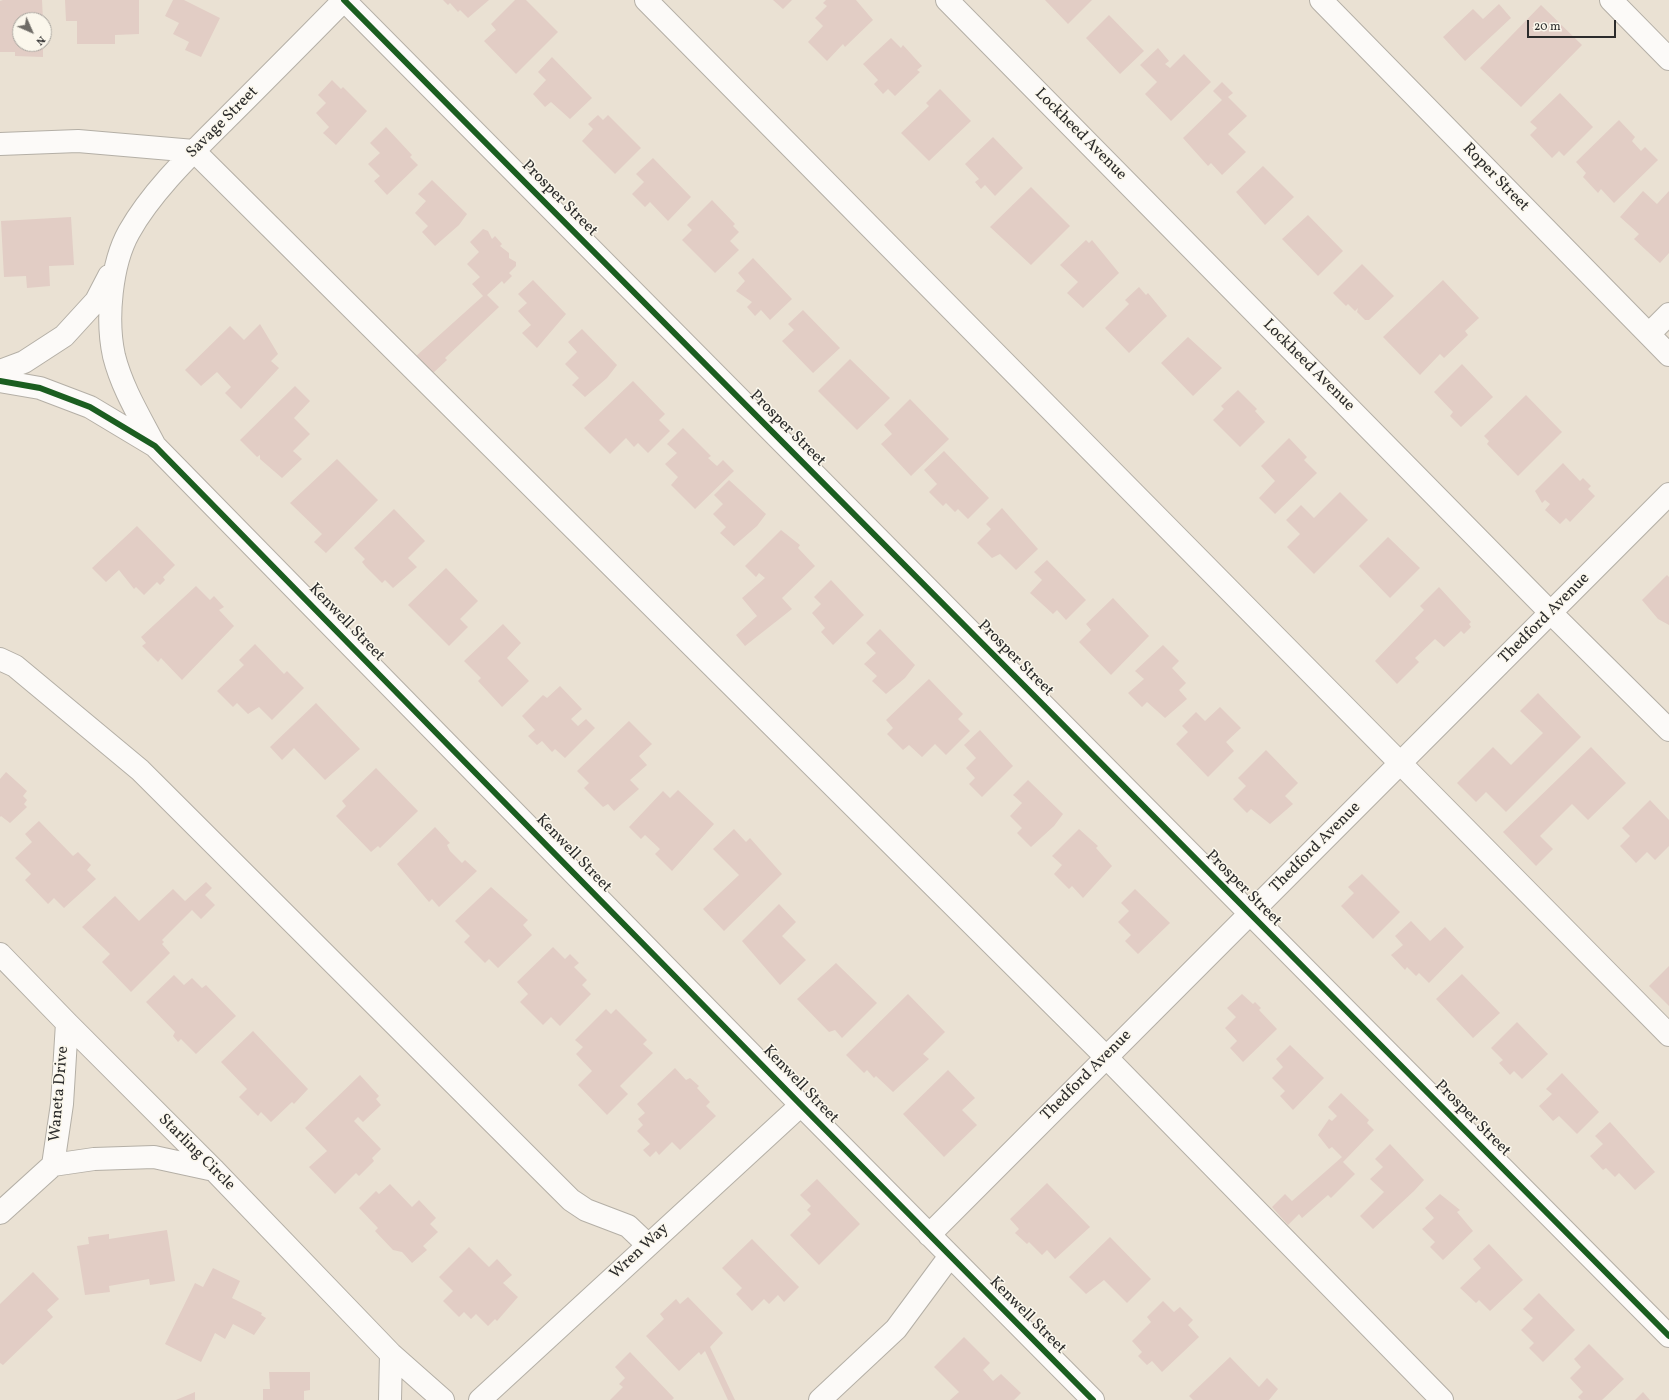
<!DOCTYPE html>
<html>
<head>
<meta charset="utf-8">
<style>
	body { margin:0 }
	#map { position:relative; width:1669px; height:1400px; overflow:hidden; background:#eae1d3; font-family:Vollkorn,serif }
	canvas { display:block }
	.north { position:absolute; left:12px; top:12px; width:40px; height:40px; box-sizing:border-box; background:#fbf7ec; border:1px solid #a8a59f; border-radius:50%; rotate:135deg; font-size:11px; font-weight:700; line-height:16px; text-align:center; color:#2b2b2b }
	.north::after { content:''; display:block; margin:auto; width:14px; height:18px; background:#6e6b66; clip-path:polygon(50% 0,100% 100%,50% 72%,0 100%) }
	.scale { position:absolute; left:1527px; top:20px; width:89px; height:18px; box-sizing:border-box; border:2px solid #2b2b2b; border-top:0; padding-left:5px; font-size:12px; line-height:14px; white-space:nowrap; color:#2b2b2b; -webkit-text-stroke:3px #fbf7ec; paint-order:stroke }
</style>
</head>
<body>
<div id="map">
<canvas width="1669" height="1400"></canvas>
<div class="north">N</div>
<div class="scale">20 m</div>
</div>
<script>
const context = document.querySelector('canvas').getContext('2d');
context.lineJoin = 'round';
function fill(path, color) { context.fillStyle = color; context.fill(path, 'evenodd'); }
function trace(path, color, width, dash) { context.strokeStyle = color; context.lineWidth = width; context.lineCap = dash ? 'butt' : 'round'; context.setLineDash(dash || []); context.stroke(path); }
function drawText(font, color, halo, rows, align = 'center') {
  context.font = font + ' Vollkorn,serif'; context.lineWidth = 3; context.setLineDash([]); context.textBaseline = 'middle'; context.strokeStyle = halo; context.fillStyle = color; for (const [text, x, y, turn = 0] of rows) {
    context.save(); context.translate(x, y); context.rotate((+turn || 0) * Math.PI / 180); context.textAlign = isNaN(turn) ? turn : align; if (halo) context.strokeText(text, 0, 0); context.fillText(text, 0, 0); context.restore();
  }
}
fill(new Path2D(`
	M3,0H42L43,20H20V44H43V57L15,56V52H0V1Z
	M65,0H139V34L115,35V44H77V21H66Z
	M173,0H184L220,18L201,57L185,50L189,42L173,34L179,23L165,16Z
	M443,0H489L468,18L460,10L458,12L450,3L448,5Z
	M515,0H526L558,32L516,74L484,41L496,30L491,24Z
	M773,0H792L783,9Z
	M826,0H856L873,20L845,47L843,44L827,61L808,42L823,26L815,18L827,6L823,3Z
	M1045,0H1092L1068,24Z
	M1499,4L1511,18L1465,61L1443,37L1473,9L1483,19Z
	M1541,5L1582,45L1521,107L1480,68Z
	M1109,15L1144,51L1120,74L1086,38Z
	M891,38L901,48L903,45L922,66L917,70L920,72L895,96L888,89L883,94L874,84L878,80L863,64Z
	M1158,48L1169,61L1165,64L1170,68L1184,54L1211,82L1171,121L1145,94L1157,82L1140,65Z
	M552,57L592,98L570,119L551,102L545,107L533,94L546,80L538,72Z
	M332,80L341,89L343,87L367,111L336,145L323,133L329,127L316,113L326,103L318,95Z
	M1222,82L1233,93L1228,97L1247,116L1228,134L1246,152L1222,175L1211,163L1208,166L1183,138L1222,100L1213,91Z
	M940,89L971,121L929,161L901,133L929,106L926,103Z
	M1560,93L1593,127L1564,156L1559,151L1552,158L1530,135L1537,128L1530,122Z
	M598,115L603,120L608,115L641,148L615,174L582,141L593,129L588,124Z
	M1619,120L1635,137L1632,141L1641,151L1645,147L1658,160L1614,203L1601,189L1598,193L1583,177L1586,173L1576,162Z
	M386,127L412,155L410,157L418,165L387,195L374,181L380,176L368,164L380,153L370,143Z
	M993,137L1023,168L995,196L985,185L981,189L975,182L979,179L965,164Z
	M653,158L691,197L668,221L650,202L645,207L632,194L644,182L636,174Z
	M1263,166L1294,197L1265,225L1236,192Z
	M432,180L467,214L459,225L435,246L422,232L428,226L415,213L426,201L418,194Z
	M1031,187L1070,226L1031,265L990,227Z
	M1643,191L1657,204L1669,191V253L1660,263L1634,239L1639,234L1620,217Z
	M712,200L735,224L733,226L739,232L730,241L739,250L715,273L682,240L692,230L687,225Z
	M1308,215L1343,251L1318,276L1282,239Z
	M71,217L74,265L49,266L50,286L27,288L26,276L4,277L1,221Z
	M483,229L488,231L492,239L495,236L502,244L500,246L509,253V258L516,262V266L509,273L512,276L504,284L502,281L487,295L499,307L445,358L447,360L432,374L415,357L483,296L472,284L480,277L467,264L479,252L470,242Z
	M1086,240L1089,243L1092,240L1119,273L1083,308L1067,293L1078,282L1060,265Z
	M753,258L792,299L770,320L761,310L755,316L747,307L752,302L736,291L745,281L738,273Z
	M1362,264L1394,296L1369,320H1365L1357,312L1358,308L1355,311L1348,304L1346,306L1333,293Z
	M533,280L566,314L537,348L522,333L531,325L518,311L527,303L518,294Z
	M1443,280L1479,318L1465,331L1468,335L1444,358L1440,354L1420,375L1383,337Z
	M1139,287L1146,295L1148,293L1167,316L1129,353L1105,328L1129,304L1125,300Z
	M803,310L840,348L813,373L782,341L794,330L788,324Z
	M260,324L278,354L271,361L279,368L241,409L225,393L231,387L217,372L201,386L185,370L230,326L244,340Z
	M582,329L617,365L607,378L585,397L572,385L579,378L565,364L577,352L568,342Z
	M1188,337L1222,368L1193,396L1161,363Z
	M850,359L890,398L857,430L818,391Z
	M1462,364L1493,397L1461,427L1450,416L1453,412L1434,392Z
	M633,381L665,414L659,420L670,431L648,453L638,443L634,447L626,438L610,454L584,428Z
	M295,386L310,401L294,418L310,434L293,451L302,459L282,478L260,459V455L257,457L240,440Z
	M1238,390L1257,409L1255,411L1265,422L1240,447L1213,420L1224,409L1221,406Z
	M1526,395L1562,432L1518,476L1487,444L1489,441L1484,436Z
	M910,399L949,439L911,476L881,444L892,434L884,425Z
	M683,428L711,456L708,458L717,466L723,460L734,471L695,509L671,485L678,477L665,464L677,453L667,444Z
	M1289,438L1307,457L1304,460L1317,473L1275,514L1259,498L1275,481L1261,466Z
	M944,451L989,498L968,519L958,509L955,512L946,503L943,506L929,492L937,484L924,470Z
	M337,459L378,500L326,553L314,542L322,534L290,503Z
	M1563,463L1580,481L1583,478L1591,486L1588,489L1595,496L1570,522L1566,518L1560,524L1545,510L1550,504L1545,500L1542,503L1535,491Z
	M729,480L766,514L757,526L734,546L720,533L726,527L713,514L723,504L714,495Z
	M1340,492L1368,520L1314,574L1287,547L1300,534L1286,520L1301,505L1314,518Z
	M1002,508L1038,549L1016,570L1000,554L992,558L977,543L991,529L986,524Z
	M394,509L425,541L408,558L417,567L393,588L385,580L382,583L366,567L362,562L365,559L354,548Z
	M137,526L175,565L163,577L165,580L160,585L157,582L144,595L136,587L134,589L119,570L106,582L92,568Z
	M781,530L800,545L798,548L815,566L782,598L792,609L745,646L736,635L757,616L742,598L765,578L759,573L756,577L745,566Z
	M1388,537L1420,568L1390,598L1359,566Z
	M1047,560L1086,600L1066,620L1057,610L1053,614L1030,593L1042,580L1034,572Z
	M446,568L478,601L460,619L468,627L449,646L408,605Z
	M1667,575L1669,577V625L1658,619L1642,600Z
	M831,580L864,615L833,645L821,632L825,628L812,613L821,604L814,597Z
	M196,586L210,600L214,596L224,607L219,610L234,626L182,680L161,658L158,662L142,646L146,643L141,637Z
	M1439,587L1471,622L1469,624L1471,627L1464,634L1461,631L1444,647L1435,639L1415,658L1419,662L1397,684L1375,661L1424,610L1420,606Z
	M1113,598L1149,636L1111,675L1079,642L1091,630L1086,624Z
	M503,624L521,643L507,658L529,681L502,707L478,681L481,678L464,661Z
	M880,629L915,665L905,678L886,694L872,681L877,676L864,664L876,653L866,643Z
	M255,644L284,674L287,671L304,688L272,720L259,707L248,714L237,703L233,707L217,691L244,665L239,660Z
	M1163,645L1179,661L1172,668L1186,683L1179,690L1187,699L1165,718L1147,702L1142,707L1128,693L1144,679L1135,671Z
	M929,679L963,714L958,719L970,731L946,755L935,744L922,757L909,745L903,750L887,734L893,728L886,720Z
	M560,686L582,709L571,719L578,726L586,719L595,728L565,758L555,749L552,752L542,741L537,745L528,736L535,730L522,716L543,695L547,698Z
	M1538,693L1581,737L1506,812L1486,792L1476,802L1457,783L1493,747L1511,765L1543,733L1520,711Z
	M316,703L360,749L325,780L294,748L282,760L270,747Z
	M1220,707L1241,728L1226,742L1234,751L1208,777L1176,744L1188,732L1182,726L1196,712L1205,721Z
	M629,721L652,744L639,756L647,765L630,780L639,789L614,811L608,804L603,807L584,788L589,783L577,771Z
	M980,730L1013,766L982,797L969,784L975,778L966,768L976,758L964,745Z
	M1591,747L1626,783L1588,820L1572,804L1540,836L1553,849L1536,866L1503,832Z
	M1266,750L1298,783L1285,796L1293,804L1270,824L1251,809L1247,813L1233,799L1246,786L1238,778Z
	M376,768L418,811L380,848L378,846L371,852L336,816L346,806L342,801Z
	M6,772L27,791L23,796L27,800L24,804L27,807L10,823L1,816L0,817V779Z
	M1028,780L1063,814L1054,826L1031,847L1017,833L1022,828L1010,816L1022,803L1013,795Z
	M678,790L714,824L672,871L655,854L660,849L645,835L641,839L629,827L663,791L670,798Z
	M1650,800L1669,820V846L1655,860L1647,852L1636,863L1620,846L1630,836L1622,828Z
	M39,821L73,856L78,852L91,865L87,870L96,879L64,908L54,898L48,904L25,880L31,874L15,858L32,842L25,834Z
	M435,827L450,843L447,845L450,851L462,863L465,860L477,871L439,907L432,899L429,902L397,864Z
	M734,829L746,842L750,838L782,874L724,931L703,909L739,875L713,849Z
	M1079,829L1098,846L1096,848L1112,866L1083,898L1072,886L1069,889L1054,874L1062,865L1052,856Z
	M1362,874L1400,912L1373,939L1341,906L1354,893L1348,887Z
	M206,882L212,888L205,895L215,905L201,919L192,910L162,940L164,942L162,944L170,953L131,992L102,962L110,954L82,927L115,896L139,921L173,889L185,901Z
	M491,887L528,920L523,925L532,935L498,968L489,959L485,963L464,942L470,936L455,921Z
	M1135,889L1170,923L1138,954L1125,941L1131,935L1118,922L1129,911L1121,903Z
	M779,904L796,922L782,936L806,960L780,985L742,941Z
	M1411,921L1430,941L1445,927L1464,947L1429,983L1419,973L1416,976L1407,967L1405,970L1391,955L1403,945L1395,936Z
	M553,947L565,959L570,954L579,963L574,967L587,980L582,985L591,994L560,1026L551,1017L543,1025L520,1002L528,994L517,982Z
	M836,963L877,1003L842,1038L835,1030L829,1032L797,999Z
	M1669,966V1006L1649,986Z
	M1462,974L1500,1013L1473,1038L1436,999Z
	M174,975L184,985L192,978L202,988L206,985L236,1016L196,1054L181,1039L178,1042L173,1036L175,1032L146,1002Z
	M908,994L945,1032L923,1054L929,1059L893,1092L876,1076L874,1078L867,1070L864,1073L846,1055Z
	M1242,994L1253,1004L1255,1002L1261,1008L1259,1010L1277,1029L1243,1062L1230,1048L1237,1041L1225,1028L1236,1017L1227,1008Z
	M606,1009L611,1014L616,1009L647,1040L643,1044L653,1053L620,1086L628,1094L607,1115L578,1085L592,1071L576,1054L583,1047L575,1040Z
	M1517,1022L1548,1054L1522,1079L1514,1071L1510,1075L1499,1063L1503,1060L1491,1048Z
	M253,1031L308,1089L294,1104L292,1102L271,1122L261,1112L258,1116L239,1097L247,1089L221,1062Z
	M1290,1045L1324,1078L1293,1110L1280,1096L1285,1091L1272,1078L1283,1067L1276,1059Z
	M675,1068L686,1080L690,1078L699,1086L697,1088L710,1102L706,1106L716,1116L680,1150L672,1142L659,1155L656,1151L650,1157L643,1150L650,1144L637,1131L643,1125L638,1119L645,1113L637,1104Z
	M948,1070L975,1098L962,1110L977,1125L944,1157L903,1114Z
	M1562,1073L1599,1112L1577,1134L1559,1116L1553,1121L1539,1106L1552,1094L1546,1089Z
	M360,1075L379,1096L376,1099L381,1105L363,1122L358,1117L354,1121L381,1149L372,1158L374,1161L359,1176L356,1173L335,1194L309,1167L327,1151L305,1128Z
	M1341,1093L1369,1120L1367,1123L1374,1130L1343,1162L1355,1174L1331,1198L1328,1195L1302,1218L1299,1214L1288,1225L1272,1207L1285,1194L1292,1201L1342,1157L1332,1147L1329,1149L1318,1135L1329,1119L1332,1121L1337,1116L1328,1107Z
	M1610,1122L1655,1172L1635,1190L1619,1173L1615,1177L1606,1168L1603,1170L1590,1156L1603,1144L1595,1136Z
	M1390,1144L1424,1180L1414,1191L1373,1229L1360,1216L1384,1192L1370,1179L1383,1167L1375,1159Z
	M817,1179L860,1224L819,1265L790,1235L811,1214L807,1210L811,1206L800,1195Z
	M1047,1183L1090,1227L1055,1259L1047,1250L1042,1255L1029,1242L1027,1244L1015,1233L1019,1229L1010,1219Z
	M390,1184L412,1207L419,1200L436,1218L430,1224L438,1232L423,1246L427,1250L412,1263L402,1252L393,1250L375,1231L378,1228L359,1208L376,1191L379,1194Z
	M1440,1194L1460,1210L1457,1212L1473,1231L1443,1260L1430,1247L1435,1242L1422,1229L1434,1218L1425,1208Z
	M167,1230L175,1281L150,1285L149,1279L109,1286L110,1292L85,1295L77,1246L89,1244L88,1237L109,1234V1239Z
	M1110,1237L1151,1279L1127,1303L1104,1280L1086,1294L1069,1277Z
	M752,1239L799,1287L784,1302L778,1295L769,1304L764,1299L752,1311L736,1294L742,1288L722,1268Z
	M1489,1244L1523,1280L1490,1311L1479,1300L1476,1303L1460,1288L1481,1268L1473,1259Z
	M469,1247L489,1267L497,1259L512,1275L503,1283L518,1297L497,1321L495,1319L488,1326L476,1314L471,1319L464,1312L459,1317L443,1301L453,1291L439,1277Z
	M213,1268L240,1281L232,1298L262,1313L261,1315L266,1318L254,1335L233,1324L225,1339L215,1333L201,1362L165,1344L195,1283L203,1287Z
	M33,1272L59,1299L47,1310L53,1317L3,1365L0,1363V1304Z
	M1539,1293L1575,1330L1543,1362L1529,1348L1534,1343L1521,1330L1533,1318L1523,1309Z
	M688,1297L723,1333L710,1347L735,1400H728L705,1351L701,1355L699,1352L679,1371L646,1336L664,1319L660,1314L676,1299L680,1304Z
	M1163,1301L1174,1312L1180,1307L1193,1320L1188,1325L1199,1337L1162,1372L1152,1361L1147,1365L1138,1356L1142,1352L1132,1341L1151,1322L1147,1317Z
	M964,1337L990,1363L983,1370L993,1381L1001,1374L1021,1393L1014,1400H950L959,1392L934,1367Z
	M1589,1344L1624,1379L1602,1400H1581L1578,1397L1583,1392L1570,1378L1581,1367L1574,1359Z
	M630,1352L674,1398L672,1400H610L623,1387L619,1384L625,1378L615,1367Z
	M1230,1357L1259,1387L1267,1378L1278,1389L1269,1400H1193L1189,1396Z
	M269,1372H310V1390L304,1391V1400H263V1389H270Z
	M195,1392V1400H176Z
	M1643,1392L1650,1400H1635Z`), '#e2cdc5');
const minor = new Path2D(`
	M344,0L1669,1336
	M646,0L1669,1035
	M947,0L1551,613L1669,730
	M1321,0L1669,355
	M1611,0L1669,59
	M0,144L78,141L194,151L1106,1057L1442,1400
	M1649,334L1669,314
	M0,371L24,362L64,336L96,301L109,276
	M0,381L40,388L90,407L155,446L801,1105L1093,1400
	M155,446C140,417 122,388 114,356C106,320 111,264 129,232C152,191 192,153 225,120C265,80 305,40 344,0
	M0,659L15,666L140,770L571,1200L586,1210L628,1226L648,1245
	M0,954L67,1023L214,1170L391,1354L443,1400
	M53,1165L62,1104L67,1023
	M0,1213L53,1165L94,1159L154,1157L214,1170
	M929,1235L1669,494
	M390,1400L391,1354
	M480,1400L801,1105
	M820,1400L896,1329L950,1256`);
trace(minor, '#b4afa6', 24);
trace(minor, '#fcfaf8', 22);
trace(new Path2D(`
	M344,0L1669,1336
	M0,381L40,388L90,407L155,446L801,1105L1093,1400`), '#1b5e20', 6);
drawText('16px', '#2b2b2b', '#fbf7ec', [
	["Savage Street",223,123,-45],
	["Lockheed Avenue",1080,135,45],
	["Roper Street",1495,178,46],
	["Prosper Street",559,199,45],
	["Lockheed Avenue",1308,366,45],
	["Prosper Street",787,429,45],
	["Thedford Avenue",1545,619,-45],
	["Kenwell Street",346,623,46],
	["Prosper Street",1015,659,45],
	["Thedford Avenue",1316,848,-45],
	["Kenwell Street",573,854,46],
	["Prosper Street",1243,889,45],
	["Thedford Avenue",1087,1076,-45],
	["Kenwell Street",800,1085,46],
	["Waneta Drive",60,1094,-85],
	["Prosper Street",1472,1119,45],
	["Starling Circle",196,1153,45],
	["Wren Way",640,1252,-43],
	["Kenwell Street",1027,1316,45]
]);
</script>
</body>
</html>
